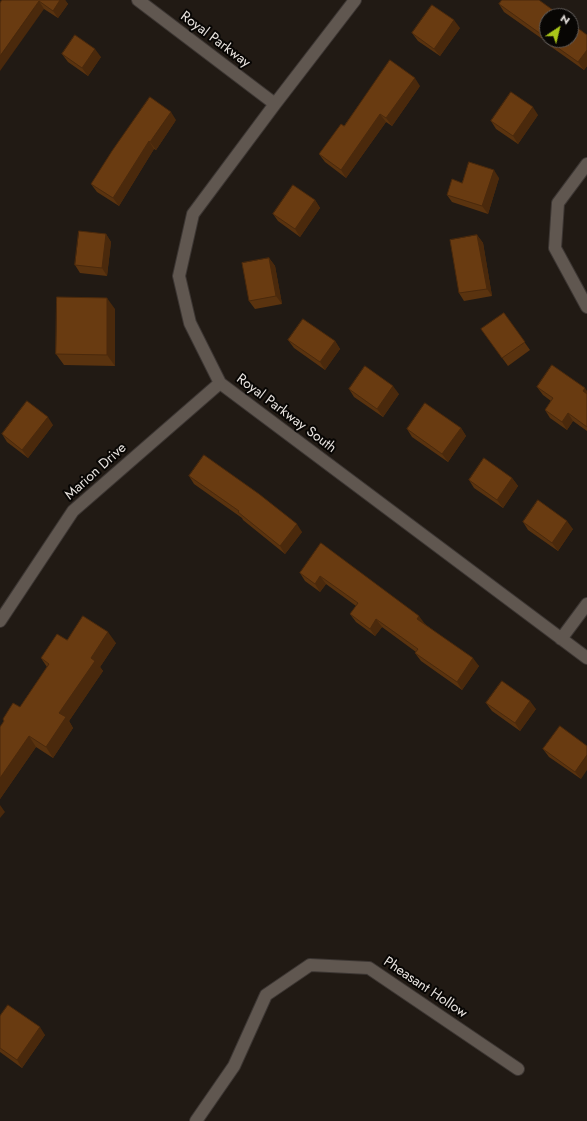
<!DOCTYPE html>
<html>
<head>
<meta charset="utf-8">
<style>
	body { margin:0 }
	#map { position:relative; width:587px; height:1121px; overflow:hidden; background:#211a14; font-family:Jost,sans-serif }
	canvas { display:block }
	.north { position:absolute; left:539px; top:8px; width:40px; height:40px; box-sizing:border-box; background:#080604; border:1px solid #625e5c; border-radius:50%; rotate:35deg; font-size:11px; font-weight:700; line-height:16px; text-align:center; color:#e8e3df }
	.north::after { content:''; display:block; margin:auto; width:14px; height:18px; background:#aac719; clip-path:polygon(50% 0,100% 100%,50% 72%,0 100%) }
</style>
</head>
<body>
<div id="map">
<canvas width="587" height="1121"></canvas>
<div class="north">N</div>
</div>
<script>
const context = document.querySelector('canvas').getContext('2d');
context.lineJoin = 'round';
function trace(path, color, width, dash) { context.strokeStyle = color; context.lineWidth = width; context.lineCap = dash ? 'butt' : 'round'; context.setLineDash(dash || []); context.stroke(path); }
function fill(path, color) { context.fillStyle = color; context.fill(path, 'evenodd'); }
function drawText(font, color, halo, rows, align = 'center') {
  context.font = font + ' Jost,sans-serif'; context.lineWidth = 4; context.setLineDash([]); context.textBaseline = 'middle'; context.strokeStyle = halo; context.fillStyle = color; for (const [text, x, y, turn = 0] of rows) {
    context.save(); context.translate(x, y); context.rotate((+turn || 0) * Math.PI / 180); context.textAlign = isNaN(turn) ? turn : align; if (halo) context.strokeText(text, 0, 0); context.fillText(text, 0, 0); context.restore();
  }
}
const minor = new Path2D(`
	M138,0L275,104
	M355,0L275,104L193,214L179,276L190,323L220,383L587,658
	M587,164L558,203L555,248L587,307
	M0,621L73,511L220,383
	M561,639L587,604
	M196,1121L234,1066L266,995L310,965L369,968L518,1069`);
trace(minor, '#3c3633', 14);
trace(minor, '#605750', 12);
fill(new Path2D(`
	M65,0L68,4L58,18L44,9L0,3Z
	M499,4L587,35V66L584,70L550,46L548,43L504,12Z
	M460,28L440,56L418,41L412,33Z
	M62,54L101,57L88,76L68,62Z
	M420,86L392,126L386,122L346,178L325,162L319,154L344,126Z
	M538,115L518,144L496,129L491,121Z
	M176,120L156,150L154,149L119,206L97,192L91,184Z
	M499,178L488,214L452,202L447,195L462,183Z
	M315,200L320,208L300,237L278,221L273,214Z
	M106,234L111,242L107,276L80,273L75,265Z
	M477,235L483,243L492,296L464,301L459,293Z
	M269,258L275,266L282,304L255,309L249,301Z
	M115,309V366L64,365L56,354Z
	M504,313L530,350L508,366L481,329Z
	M288,340L335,341L340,349L325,370L294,348Z
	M537,387L587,391V431L573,421L567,430L550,418L545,410L551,401L543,395Z
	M349,389L399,394L383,417L354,397Z
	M53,425L28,458L7,442L2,434Z
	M461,428L466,436L448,462L412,437L407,429Z
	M189,476L302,532L285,554L243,520L242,518L194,484Z
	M512,478L518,486L503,508L474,488L469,480Z
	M523,522L573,529L558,551L528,530Z
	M321,543L425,624L479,666L462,690L421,661L415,653L416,652L382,627L375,636L356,622L350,614L356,606L326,584L320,592L305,581L300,573Z
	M67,640L116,643L100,667L103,671L69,721L73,728L53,758L36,747L0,799V727L4,721L3,719L20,707L47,667L41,658Z
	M486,703L536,709L520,731L492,711Z
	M560,726L581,779L549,757L543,749Z
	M0,1016L45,1035L22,1068L0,1052Z`), '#5a330f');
fill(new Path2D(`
	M60,0H65L68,4L58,18L53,11Z
	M39,1L44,9L0,71V56Z
	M454,20L460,28L440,56L434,49Z
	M95,49L101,57L88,76L82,68Z
	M587,50V66L584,70L578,62Z
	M415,78L420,86L392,126L386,118Z
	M533,107L538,115L518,144L513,136Z
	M171,112L176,120L156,150L150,142Z
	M380,114L386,122L346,178L341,170Z
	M149,141L154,149L119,206L113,198Z
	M494,170L499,178L488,214L482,206Z
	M315,200L320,208L300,237L295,229Z
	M106,234L111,242L107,276L102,268Z
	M477,235L483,243L492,296L487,289Z
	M269,258L275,266L282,304L276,296Z
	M107,298L115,309V366L107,355Z
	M335,341L340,349L325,370L320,362Z
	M393,386L399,394L383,417L377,409Z
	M585,388L587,391V396L583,391Z
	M568,413L573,421L567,430L562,422Z
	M48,417L53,425L28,458L22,450Z
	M461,428L466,436L448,462L442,454Z
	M512,478L518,486L503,508L497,500Z
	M567,521L573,529L558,551L552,543Z
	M297,524L302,532L285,554L280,546Z
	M320,576L326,584L320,592L315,584Z
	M419,616L425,624L423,627L417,619Z
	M376,619L382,627L375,636L370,629Z
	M108,632L116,643L100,667L103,671L69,721L73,728L53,758L46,747L59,713L91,658Z
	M473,658L479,666L462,690L457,682Z
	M530,701L536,709L520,731L515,723Z
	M29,736L36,747L0,799V778Z
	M587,755V770L581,779L575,772Z
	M0,805L5,812L0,818Z
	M40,1027L45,1035L22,1068L17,1060Z`), '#4a290c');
const building = new Path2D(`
	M2,0H60L53,11L39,1L0,56V3Z
	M502,0H539L561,16H547V40L544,38L545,37L499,4Z
	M432,5L454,20L434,49L412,33Z
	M571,23L587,35V50L578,62L547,40H571Z
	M75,35L95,49L82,68L62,54Z
	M390,60L415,78L386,118L380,114L341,170L319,154L341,124L344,126Z
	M511,92L533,107L513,136L491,121Z
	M150,97L171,112L150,142L149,141L113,198L91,184L112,151Z
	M469,162L494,170L482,206L447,195L452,179L462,183Z
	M293,185L315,200L295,229L273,214Z
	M79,231L106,234L102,268L75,265Z
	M477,235L487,289L459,293L450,240Z
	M269,258L276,296L249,301L242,263Z
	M57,297L107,298V355L56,354Z
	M504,313L525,342L502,358L481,329Z
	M303,319L335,341L320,362L288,340Z
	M552,365L585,388L583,391L587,394V427L568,413L562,422L545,410L553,398L537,387Z
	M365,366L393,386L377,409L349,389Z
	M27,401L48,417L22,450L2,434Z
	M425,403L461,428L442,454L407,429Z
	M204,455L259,494L297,524L280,546L238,512L239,511L189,476Z
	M484,458L512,478L497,500L469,480Z
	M538,500L567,521L552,543L523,522Z
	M321,543L419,616L417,619L473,658L457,682L415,653L418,649L376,619L370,629L350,614L358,603L320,576L315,584L300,573Z
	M83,616L108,632L91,658L95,661L59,713L66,717L46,747L29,736L0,778V727L4,721L3,719L13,703L20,707L49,664L41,658L57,634L67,640Z
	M502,681L530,701L515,723L486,703Z
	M560,726L587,746V755L575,772L543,749Z
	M8,1005L40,1027L17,1060L0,1048V1016Z`);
fill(building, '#693b11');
trace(building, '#4a290c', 1);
drawText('14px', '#e8e3df', '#080604', [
	["Royal Parkway",215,40,37],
	["Royal Parkway South",286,414,37],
	["Marion Drive",96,472,-42],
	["Pheasant Hollow",425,988,34]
]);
</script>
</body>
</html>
